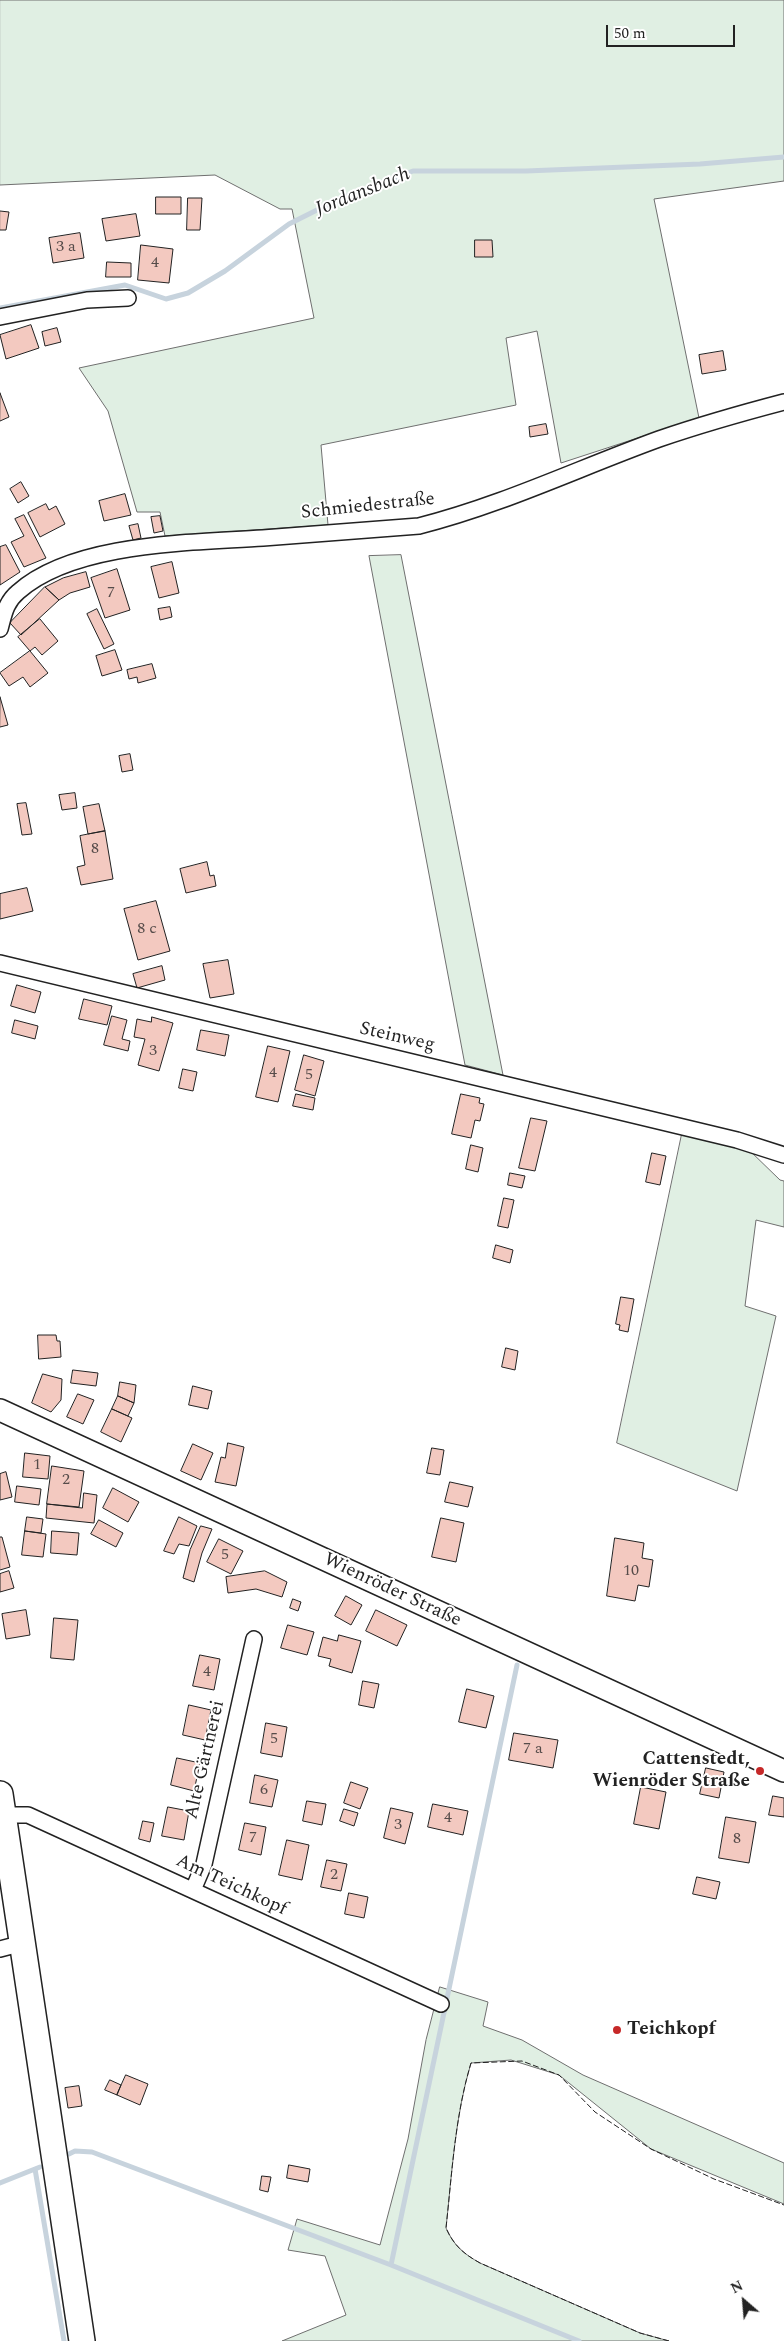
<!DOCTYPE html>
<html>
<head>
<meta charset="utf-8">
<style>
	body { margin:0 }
	#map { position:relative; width:784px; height:2341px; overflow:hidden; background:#fff; font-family:Spectral,serif }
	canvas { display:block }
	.north { position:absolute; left:719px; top:2276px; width:50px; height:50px; -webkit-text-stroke:4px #fff; paint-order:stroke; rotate:333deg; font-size:14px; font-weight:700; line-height:20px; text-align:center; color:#222 }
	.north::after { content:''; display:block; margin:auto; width:18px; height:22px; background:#222; clip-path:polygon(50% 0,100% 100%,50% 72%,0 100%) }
	.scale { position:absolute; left:606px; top:25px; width:129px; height:22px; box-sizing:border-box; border:2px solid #222; border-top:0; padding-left:6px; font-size:15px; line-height:18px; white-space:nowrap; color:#222; -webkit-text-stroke:4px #fff; paint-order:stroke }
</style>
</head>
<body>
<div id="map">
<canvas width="784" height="2341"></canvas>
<div class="north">N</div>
<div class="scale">50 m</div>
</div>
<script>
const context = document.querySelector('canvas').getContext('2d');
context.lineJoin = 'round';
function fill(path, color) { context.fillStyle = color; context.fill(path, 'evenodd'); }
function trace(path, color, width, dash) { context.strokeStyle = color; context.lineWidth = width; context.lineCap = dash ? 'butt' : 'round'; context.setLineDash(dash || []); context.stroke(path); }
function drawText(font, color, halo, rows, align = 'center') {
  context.font = font + ' Spectral,serif'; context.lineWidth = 4; context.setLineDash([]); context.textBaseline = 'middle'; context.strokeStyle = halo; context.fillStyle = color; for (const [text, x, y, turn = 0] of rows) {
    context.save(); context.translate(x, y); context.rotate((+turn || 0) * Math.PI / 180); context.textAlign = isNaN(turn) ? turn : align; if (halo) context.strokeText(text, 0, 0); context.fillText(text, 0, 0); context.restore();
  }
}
const green = new Path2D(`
	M0,0H784V181L654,199L699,418L561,463L537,331L506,338L516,405L321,445L328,525L165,536L160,512H137L108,411L79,368L314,318L292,209H280L215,175L0,185Z
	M401,555L503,1075L465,1065L369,556Z
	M682,1134L747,1148L780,1180L784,1181V1227L756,1220L745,1306L776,1316L737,1491L617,1443Z
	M440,1987L488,2002L483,2026L522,2040L583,2075L784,2163V2204L651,2149L559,2075L511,2060L471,2063C455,2116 452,2173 446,2228C454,2246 464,2254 480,2263L640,2333L669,2341H282L346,2315L325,2256L288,2250L297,2219L380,2245L408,2139L426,2040Z`);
fill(green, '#e0efe3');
trace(green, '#6f6f6f', 1);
trace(new Path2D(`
	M0,308L125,285L166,299L188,293L225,271L289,224L341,198L413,171H526L700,164L784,157
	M517,1665L391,2265L579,2341
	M69,2154L75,2151L92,2152L391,2265
	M35,2169L64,2341
	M0,2183L40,2167`), '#c7d3dd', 5);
const building = new Path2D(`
	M156,197H181V214H156Z
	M188,198H202L200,230H187Z
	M0,211L9,212L6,230H0Z
	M136,214L140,236L106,241L102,219Z
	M80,233L84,258L53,263L49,238Z
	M475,240H492L493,257H475Z
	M141,245L173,249L169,283L138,280Z
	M107,262L131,263V277H106Z
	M31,325L39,348L6,359L0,335Z
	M57,328L61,342L45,346L42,332Z
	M723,351L726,370L702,374L699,355Z
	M0,393L9,417L0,421Z
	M546,424L548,434L530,437L529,427Z
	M21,482L29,496L18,503L10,489Z
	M125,494L131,515L104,521L99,501Z
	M46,504L49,510L56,506L65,524L40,537L28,513Z
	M24,515L46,558L24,567L11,542L24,536L15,519Z
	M160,516L163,531L154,533L151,517Z
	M138,524L141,538L133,540L129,526Z
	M6,545L20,572L0,585V547Z
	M172,562L179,593L159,598L151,567Z
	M117,569L130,610L105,618L91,578Z
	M86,572L90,587L70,593L59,600L45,587L63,578Z
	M45,587L59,600L21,635L10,623Z
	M170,607L172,617L160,620L158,609Z
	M97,609L114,644L104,649L87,614Z
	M40,619L58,641L42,655L35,647L30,651L18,637Z
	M115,650L122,670L102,676L96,656Z
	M30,651L48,673L30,687L23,677L9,686L0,673Z
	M152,664L156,678L138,683L137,677L129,679L127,670Z
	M0,697L8,725L0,727Z
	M130,754L133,770L122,772L119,756Z
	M75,793L77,808L62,810L59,795Z
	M26,803L32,834L22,835L17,804Z
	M99,804L105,831L88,834L83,807Z
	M105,831L113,879L81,885L77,867L85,865L80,836Z
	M207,862L210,876L214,875L216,886L186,893L180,869Z
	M27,888L33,911L0,919V894Z
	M156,901L170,951L138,960L124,909Z
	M228,960L234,994L210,998L203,964Z
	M162,966L165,980L137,988L133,974Z
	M17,985L41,992L35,1013L11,1006Z
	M84,999L112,1006L107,1025L79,1019Z
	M112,1016L127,1020L122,1039L130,1041L128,1051L104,1045Z
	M152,1017L173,1023L159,1071L138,1065L145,1039L134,1037L137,1019L151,1022Z
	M15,1020L38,1026L35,1039L12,1033Z
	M201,1030L229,1035L225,1056L197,1050Z
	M268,1046L290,1051L278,1102L256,1097Z
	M304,1055L324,1061L315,1096L295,1090Z
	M183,1069L197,1072L193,1091L179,1088Z
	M296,1094L315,1098L313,1110L293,1106Z
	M461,1094L480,1098L479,1103L484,1104L480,1121L475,1120L471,1138L452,1134Z
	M531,1118L547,1121L535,1171L519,1168Z
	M471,1145L483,1148L478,1172L466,1169Z
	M652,1153L666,1156L660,1185L646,1182Z
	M510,1173L525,1176L522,1188L508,1185Z
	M504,1198L514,1200L508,1228L498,1226Z
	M496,1245L513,1250L510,1263L493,1258Z
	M621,1297L634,1299L628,1332L619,1330L620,1325L616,1324Z
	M38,1335H56L57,1341H60L61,1357L39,1359Z
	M506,1348L518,1351L515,1370L502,1367Z
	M73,1370L98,1373L96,1386L71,1383Z
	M43,1374L62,1379L61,1400L51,1412L32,1403Z
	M120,1382L136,1385L134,1403L118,1396Z
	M193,1386L212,1391L208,1409L189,1405Z
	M78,1394L94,1400L83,1424L67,1417Z
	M118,1396L134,1403L128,1416L112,1409Z
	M112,1409L132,1418L121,1442L101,1432Z
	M228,1443L244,1447L236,1486L215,1482L221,1457L225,1458Z
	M193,1444L213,1453L201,1480L181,1471Z
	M432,1448L444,1450L440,1475L427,1473Z
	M25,1453L50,1456L48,1479L23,1477Z
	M52,1466L84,1471L79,1507L47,1504Z
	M6,1472L12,1497L0,1500V1474Z
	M450,1482L473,1487L468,1507L445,1502Z
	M17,1486L41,1489L39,1505L15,1502Z
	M113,1488L139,1502L128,1522L103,1508Z
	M84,1493L97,1495L94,1523L46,1518L47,1504L82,1508Z
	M27,1517L43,1519L41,1533L25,1531Z
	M179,1517L197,1526L189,1546L179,1544L174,1554L164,1551Z
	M441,1518L464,1523L456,1562L432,1557Z
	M99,1520L123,1533L116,1547L91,1534Z
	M201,1526L212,1529L202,1553L194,1582L183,1578L190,1550Z
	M25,1531L46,1534L43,1557L22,1555Z
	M52,1531L79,1533L77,1555L51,1553Z
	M0,1537H2L10,1567L0,1570Z
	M615,1538L644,1543L642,1558L653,1560L649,1587L638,1585L635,1601L607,1596Z
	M219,1539L243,1551L231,1574L207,1562Z
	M9,1571L14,1588L0,1592V1574Z
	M265,1571L287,1582L282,1597L256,1589L228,1593L226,1577Z
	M346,1596L362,1605L351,1625L335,1616Z
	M293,1599L301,1602L298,1611L290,1608Z
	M26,1610L30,1635L6,1639L2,1614Z
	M376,1610L407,1625L397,1646L366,1631Z
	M54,1618L78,1620L74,1660L51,1658Z
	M288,1625L314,1632L307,1655L281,1648Z
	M339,1635L361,1641L352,1673L329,1666L331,1659L318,1656L323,1637L337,1641Z
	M200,1655L220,1659L214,1690L193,1686Z
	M363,1681L379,1684L374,1708L359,1705Z
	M467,1689L494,1696L486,1728L459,1722Z
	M189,1705L211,1710L205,1740L183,1735Z
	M266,1723L287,1727L282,1757L261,1753Z
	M514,1733L558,1740L553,1768L509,1760Z
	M177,1758L200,1763L194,1791L171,1785Z
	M706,1768L724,1772L719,1798L700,1794Z
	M255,1775L278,1780L272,1807L250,1803Z
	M351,1782L368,1788L360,1809L344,1803Z
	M641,1787L666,1792L659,1829L634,1824Z
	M773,1796L784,1798V1817L769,1815Z
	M307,1801L326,1804L322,1825L303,1821Z
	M433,1804L468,1811L463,1835L428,1827Z
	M168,1807L189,1811L184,1840L162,1836Z
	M391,1808L413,1813L405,1844L384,1838Z
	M344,1809L358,1813L354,1826L340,1821Z
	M726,1817L756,1822L749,1863L719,1858Z
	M143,1821L154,1823L150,1842L139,1839Z
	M245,1823L266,1827L261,1855L239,1850Z
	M287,1840L309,1845L302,1880L279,1875Z
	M327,1860L347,1864L341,1891L321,1887Z
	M697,1877L720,1882L716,1899L693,1894Z
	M349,1893L368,1897L364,1918L345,1914Z
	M126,2075L148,2084L140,2105L117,2095Z
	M110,2080L121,2085L117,2095L105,2090Z
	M79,2086L82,2106L68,2108L65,2088Z
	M289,2165L310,2169L308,2182L287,2178Z
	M262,2176L271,2177L268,2192L260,2190Z`);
fill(building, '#f3c9c0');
trace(building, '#222', 1);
const minor = new Path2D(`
	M0,317L87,300L128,298
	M0,629C4,614 6,602 18,592C74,542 192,543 263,538C315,534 367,530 419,526C502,505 579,468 659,439C700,425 742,413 784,402
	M0,963L737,1140L784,1155
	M3,1815H28L441,2004
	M193,1890L204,1864L254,1639
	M0,1949L23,1943`);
const secondary = new Path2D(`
	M0,1410L784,1771`);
const primary = new Path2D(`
	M0,1794L82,2341`);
trace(minor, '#222', 18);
trace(secondary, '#222', 24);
trace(primary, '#222', 28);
trace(minor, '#fff', 15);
trace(secondary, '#fff', 21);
trace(primary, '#fff', 25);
trace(new Path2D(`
	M669,2341L640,2333L480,2263C464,2254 454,2246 446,2228C452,2173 455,2116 471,2063L522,2061L559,2075L595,2112L651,2149L714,2179L784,2205`), '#222', 1, [6, 2.5]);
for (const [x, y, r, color] of [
	[760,1771,5,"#c62828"],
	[617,2030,5,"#c62828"]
]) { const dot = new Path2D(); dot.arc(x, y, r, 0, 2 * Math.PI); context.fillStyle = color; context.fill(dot); trace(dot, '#fff', 2); }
drawText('16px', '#564c4a', null, [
	["3 a",66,248],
	["4",155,264],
	["7",111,594],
	["8",95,850],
	["8 c",147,930],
	["3",153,1052],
	["4",273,1074],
	["5",309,1076],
	["1",37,1466],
	["2",66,1481],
	["5",225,1556],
	["10",631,1572],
	["4",207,1673],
	["5",274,1740],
	["7 a",533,1750],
	["6",264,1791],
	["4",448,1819],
	["3",398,1826],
	["7",253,1839],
	["8",737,1840],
	["2",334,1876]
]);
drawText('19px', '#222', '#fff', [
	["Schmiedestraße",368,507,-6],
	["Steinweg",397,1038,13],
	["Wienröder Straße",392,1591,25],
	["Alte Gärtnerei",206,1760,-77],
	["Am Teichkopf",231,1886,25]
]);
drawText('bold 19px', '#222', '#fff', [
	["Cattenstedt,",750,1760],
	["Wienröder Straße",750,1782],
	["Teichkopf",627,2030,"left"]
], 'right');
drawText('italic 20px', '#222', '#fff', [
	["Jordansbach",363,193,-22]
]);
</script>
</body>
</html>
